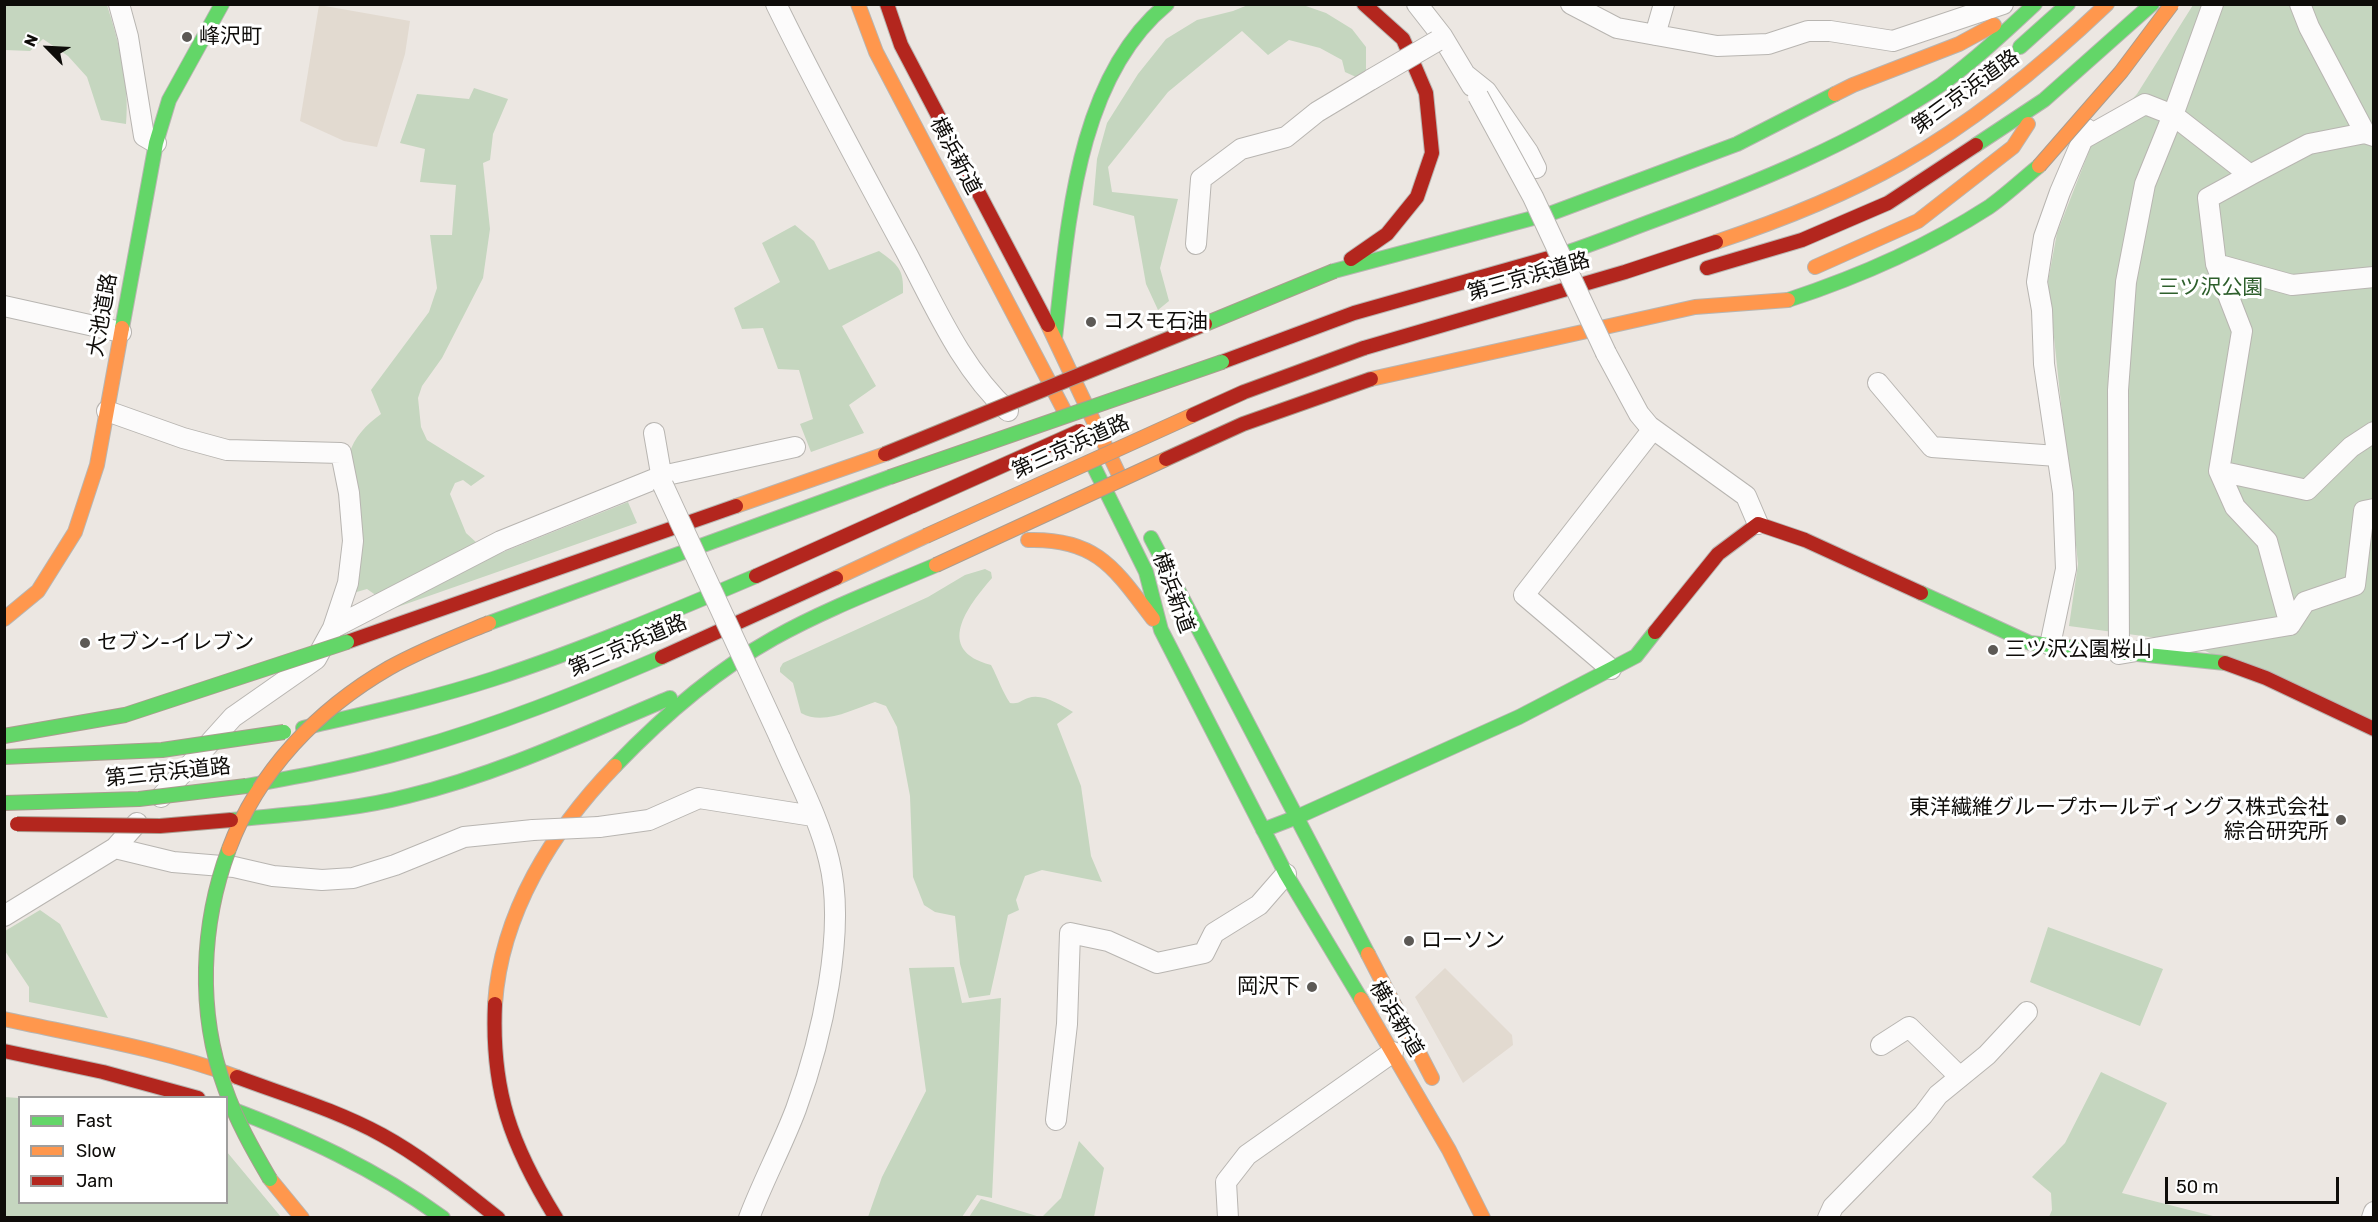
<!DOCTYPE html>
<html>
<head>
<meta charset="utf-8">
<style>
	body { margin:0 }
	#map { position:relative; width:2378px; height:1222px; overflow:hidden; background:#ece7e2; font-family:Rubik,sans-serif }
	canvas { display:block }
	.frame { position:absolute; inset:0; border:6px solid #0e0c09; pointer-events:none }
	.legend { position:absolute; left:18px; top:1096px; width:210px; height:108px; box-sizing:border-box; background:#fff; border:2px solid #9f9e9d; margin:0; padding:8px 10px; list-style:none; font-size:18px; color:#0e0c09 }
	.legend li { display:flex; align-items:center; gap:12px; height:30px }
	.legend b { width:30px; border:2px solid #9f9e9d }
	.north { position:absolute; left:18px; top:18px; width:60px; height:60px; -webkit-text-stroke:4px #fff; paint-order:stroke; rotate:294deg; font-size:16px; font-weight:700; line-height:24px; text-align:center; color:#0e0c09 }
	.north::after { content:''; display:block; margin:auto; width:21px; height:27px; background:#0e0c09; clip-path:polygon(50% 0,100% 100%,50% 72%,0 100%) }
	.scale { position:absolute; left:2165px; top:1177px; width:174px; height:27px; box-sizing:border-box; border:3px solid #0e0c09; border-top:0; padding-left:8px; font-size:18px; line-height:21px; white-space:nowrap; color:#0e0c09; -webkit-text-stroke:4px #fff; paint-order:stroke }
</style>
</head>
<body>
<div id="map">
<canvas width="2378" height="1222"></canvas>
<div class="frame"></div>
<ul class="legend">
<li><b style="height:8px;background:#63d668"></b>Fast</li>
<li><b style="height:8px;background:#ff974d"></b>Slow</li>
<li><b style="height:8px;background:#b3261e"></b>Jam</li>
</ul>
<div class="north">N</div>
<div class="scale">50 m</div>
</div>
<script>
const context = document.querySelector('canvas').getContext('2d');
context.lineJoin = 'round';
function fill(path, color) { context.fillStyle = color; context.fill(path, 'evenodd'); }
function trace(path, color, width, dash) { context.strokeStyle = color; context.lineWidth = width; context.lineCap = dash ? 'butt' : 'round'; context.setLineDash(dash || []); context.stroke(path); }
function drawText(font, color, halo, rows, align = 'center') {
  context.font = font + ' Rubik,"Noto Sans JP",sans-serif'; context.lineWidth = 6; context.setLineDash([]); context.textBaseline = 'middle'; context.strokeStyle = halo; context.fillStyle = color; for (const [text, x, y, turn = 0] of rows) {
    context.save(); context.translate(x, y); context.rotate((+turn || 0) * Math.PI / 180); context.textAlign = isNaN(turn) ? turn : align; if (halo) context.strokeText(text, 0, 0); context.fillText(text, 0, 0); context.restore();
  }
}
fill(new Path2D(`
	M319,5L410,21L405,54L377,147L344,141L300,121Z
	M1445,968L1512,1035L1513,1045L1463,1083L1415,997Z`), '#e2dad0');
fill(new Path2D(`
	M5,5H107C119,43 130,83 126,124L101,120L87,77L68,56L43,39L30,51L5,50Z
	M1248,5H1303L1326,13L1352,29L1366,47V70L1356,77L1345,72L1342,60L1320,48L1289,40L1268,55L1242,31L1168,92L1108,167L1112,192L1178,199L1160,268L1169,301L1158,310L1146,284L1134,216L1093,205L1097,159L1107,123L1138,74L1166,39L1197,20L1233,11Z
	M2193,5H2373V733L2187,642L2069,626L2078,564L2048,281L2057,233L2093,141L2137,94Z
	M474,88L508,99L493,134L490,160L483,163L490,229L483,278L442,358L422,386L418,398L421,427L427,440L485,476L471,486L463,480L455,483L450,494L466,533L477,543L481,561L628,502L637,523L386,611L377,596L367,589L353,593L349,455C354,437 366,425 381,414L371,390L429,312L437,288L430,235H452L456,185L420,182L425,149L400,143L417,94L469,99Z
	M795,225L814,241L829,270L879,251C898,265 904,269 903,293L842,326L876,386L849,405L864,433L811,452L800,424L813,419L799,370L778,369L763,328L742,329L734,308L780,282L762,243Z
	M985,569L991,572L992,578C967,607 934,650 991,665C998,678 1002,691 1010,703C1021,704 1019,701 1028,698C1043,693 1060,705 1073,712L1057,724L1081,786L1091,856L1102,882L1042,870L1025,876L1016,900L1019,910L1008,915L990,995L969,998L960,964L955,916L935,912L924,905L913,877L910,796L897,727L886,706L875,702C853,709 824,726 801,713L793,683L780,672V668L783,663L928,597L965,575Z
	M40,910L60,924L108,1018L29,1002V987L5,951V931Z
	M2048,927L2163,969L2140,1026L2030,982Z
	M954,967L962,1003L1001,998L992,1198L977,1195L962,1217H868L882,1177L926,1091L909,968Z
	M2101,1072L2167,1103L2122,1193L2213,1216L2212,1217H2049L2052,1210L2051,1193L2032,1177L2065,1143Z
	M4,1097L19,1098L20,1202H226L227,1152L281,1217H5Z
	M1079,1141L1104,1168L1094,1217H1042L1061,1198Z
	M981,1199L1040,1217H969Z`), '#c5d6bf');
const street = new Path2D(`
	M119,4L128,37L144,136L156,143
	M776,4C817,88 861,169 905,250C935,306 961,368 1008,411
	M1417,4L1442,36L1472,86
	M1571,4L1617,28L1717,46L1768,44L1808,31H1830L1893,41L2003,4
	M2300,4L2309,27L2365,133
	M1655,35L1664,4
	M1466,75L1486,91L1528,152L1536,168
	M2081,140L2145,104L2173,115L2250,175L2208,198L2216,264L2242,331L2219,471L2235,507L2267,541L2290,625L2119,654L2118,390L2126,282L2145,184L2173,115L2213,4
	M2250,175L2309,144L2365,133L2374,136
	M1196,244L1201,179L1241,149L1286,137L1317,112L1372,79
	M2216,264L2292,285L2374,277
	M4,306L121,332
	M1606,353L1639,414L1649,426L1746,496L1758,524
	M1878,383L1932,447L2057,456
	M107,411L183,438L227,450L341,453L349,493L353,541L348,583L333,628L316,659L233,717L161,797
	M654,433L663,485
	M2219,471L2307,490L2351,447L2374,432
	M2290,625L2305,602L2355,585L2364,511L2374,509
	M333,628L501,541L662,476L795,447
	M2050,645L2066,569L2063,493L2044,364L2042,310L2037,282L2044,237L2060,192L2087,129
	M1611,669L1524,595L1653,429
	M599,827L649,820L699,798L813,816
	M115,848L137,823
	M4,916L115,848L173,862L234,867L273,876L322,880L353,878L395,865L464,837L533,830
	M1881,1045L1909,1027L1960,1077
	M1056,1120L1067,1024L1070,933L1108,941L1157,963L1204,953L1214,933L1259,905L1286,874
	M749,1218C763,1181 782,1146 796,1109C821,1041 847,931 829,860C819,818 797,778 780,738
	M1228,1218L1226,1182L1247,1155L1393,1052
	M1828,1218L1833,1207L1923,1115L1938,1095L1987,1055L2027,1012
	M2372,1218L2374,1212`);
const fast = new Path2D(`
	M2020,47L2068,4
	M1976,145L2044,100L2152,4
	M1556,256C1589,246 1622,232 1655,220C1753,184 1854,144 1942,84C1975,60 2005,32 2035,4
	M1334,271L1552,213L1737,144L1835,94
	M1788,300C1858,277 1927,247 1989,207C2006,195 2023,179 2039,166
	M122,328L156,143L169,100L222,4
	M1055,338C1068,228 1075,79 1167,4
	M1092,463L1146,572L1161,630L1286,874L1361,999
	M1151,538L1368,954
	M1921,593L2030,643L2225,663
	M489,623L890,477
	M303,728C367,713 431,699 493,679C582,650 669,613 756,576
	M615,766C662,717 715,671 774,638C826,609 882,588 936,565
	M246,786C301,776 356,766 410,750C496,726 580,692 662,657
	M231,820C290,814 350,811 408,796C499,774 584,734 670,698
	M1263,830L1297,817L1519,717L1636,656L1655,632
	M226,1107C304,1136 376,1169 443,1218`);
const slow = new Path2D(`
	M858,4L876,52L1065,412
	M1835,94L1853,85L1959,44L1994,25
	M1716,242C1779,221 1843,196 1901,163C1977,120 2044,64 2107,4
	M1815,267L1918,221L2013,147L2028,124
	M1048,325L1121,479
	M1371,379L1695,307L1788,300
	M736,506L885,454
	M1028,540C1097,538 1115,569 1153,619
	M836,578L926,536
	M4,619L38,591L75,532L97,465L122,328
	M1368,954L1432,1078
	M1361,999L1449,1150L1483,1218
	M495,1004C501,913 553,830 615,766
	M4,1019C82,1036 162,1049 237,1077
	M270,1179L302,1218`);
const jam = new Path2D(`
	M887,4L901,45L1048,325
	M1351,259L1387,234L1417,197L1432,153L1426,93L1403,39L1364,4
	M1707,268L1802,240L1888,203L1976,145
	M1364,348L1625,272L1716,242
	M1222,362L1354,313L1556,256
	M756,576L912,506
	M1655,632L1718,554L1758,524L1805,540L1921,593
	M347,642L736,506
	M662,657L836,578
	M2225,663L2266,678L2374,729
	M495,1004C491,1091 511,1145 556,1218
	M4,1051L103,1072L198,1098
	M237,1077C285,1095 336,1110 382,1135C424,1158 461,1189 498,1218`);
trace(street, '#b8b5b1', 22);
trace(fast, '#b8b5b1', 16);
trace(slow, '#b8b5b1', 16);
trace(jam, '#b8b5b1', 16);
trace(street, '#fcfbfb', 20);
trace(fast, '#63d668', 14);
trace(slow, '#ff974d', 14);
trace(jam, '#b3261e', 14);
const streetBridge = new Path2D(`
	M1372,79L1437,41
	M1478,96L1533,197L1606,353
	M663,485L780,738
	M533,830L599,827`);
const fastBridge = new Path2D(`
	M1205,324L1334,271
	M890,477L1222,362
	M4,736L125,715L347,642
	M4,757L162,750L284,732
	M4,803L139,799L246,786
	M229,849C201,924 197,1012 225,1088C236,1120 253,1150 270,1179`);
const slowBridge = new Path2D(`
	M2039,166L2121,72L2172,4
	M926,536L1193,415
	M936,565L1166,459
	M229,849C258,771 318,709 389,668C421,650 455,637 489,623`);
const jamBridge = new Path2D(`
	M1193,415L1244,392L1364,348
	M885,454L1205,324
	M1166,459L1243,424L1371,379
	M912,506L1080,431
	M17,824L160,826L231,820`);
trace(streetBridge, '#b8b5b1', 22, []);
trace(fastBridge, '#aa9d90', 16, []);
trace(slowBridge, '#aa9d90', 16, []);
trace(jamBridge, '#aa9d90', 16, []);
trace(streetBridge, '#fcfbfb', 20);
trace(fastBridge, '#63d668', 14);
trace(slowBridge, '#ff974d', 14);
trace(jamBridge, '#b3261e', 14);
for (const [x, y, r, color] of [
	[187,37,6,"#5c5955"],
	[1091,322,6,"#5c5955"],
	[85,643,6,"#5c5955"],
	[1993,650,6,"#5c5955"],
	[2341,820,6,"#5c5955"],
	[1409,941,6,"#5c5955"],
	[1312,987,6,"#5c5955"]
]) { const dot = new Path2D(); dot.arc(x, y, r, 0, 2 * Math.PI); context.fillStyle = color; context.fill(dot); trace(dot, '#fff', 2); }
drawText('21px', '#0e0c09', '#fff', [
	["峰沢町",199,37],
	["コスモ石油",1103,322],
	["セブン-イレブン",97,643],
	["三ツ沢公園桜山",2005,650],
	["東洋繊維グループホールディングス株式会社",2329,808,"right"],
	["綜合研究所",2329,832,"right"],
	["ローソン",1421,941],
	["岡沢下",1300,987,"right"]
], 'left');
drawText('21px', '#0e0c09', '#fff', [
	["第三京浜道路",1966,92,-36],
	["横浜新道",955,156,62],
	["第三京浜道路",1529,277,-16],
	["大池道路",103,315,-80],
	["第三京浜道路",1071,447,-24],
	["横浜新道",1173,593,70],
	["第三京浜道路",628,646,-23],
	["第三京浜道路",168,773,-6],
	["横浜新道",1396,1019,59]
]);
drawText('21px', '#2e5f2c', '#fff', [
	["三ツ沢公園",2211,288]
]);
</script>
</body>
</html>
